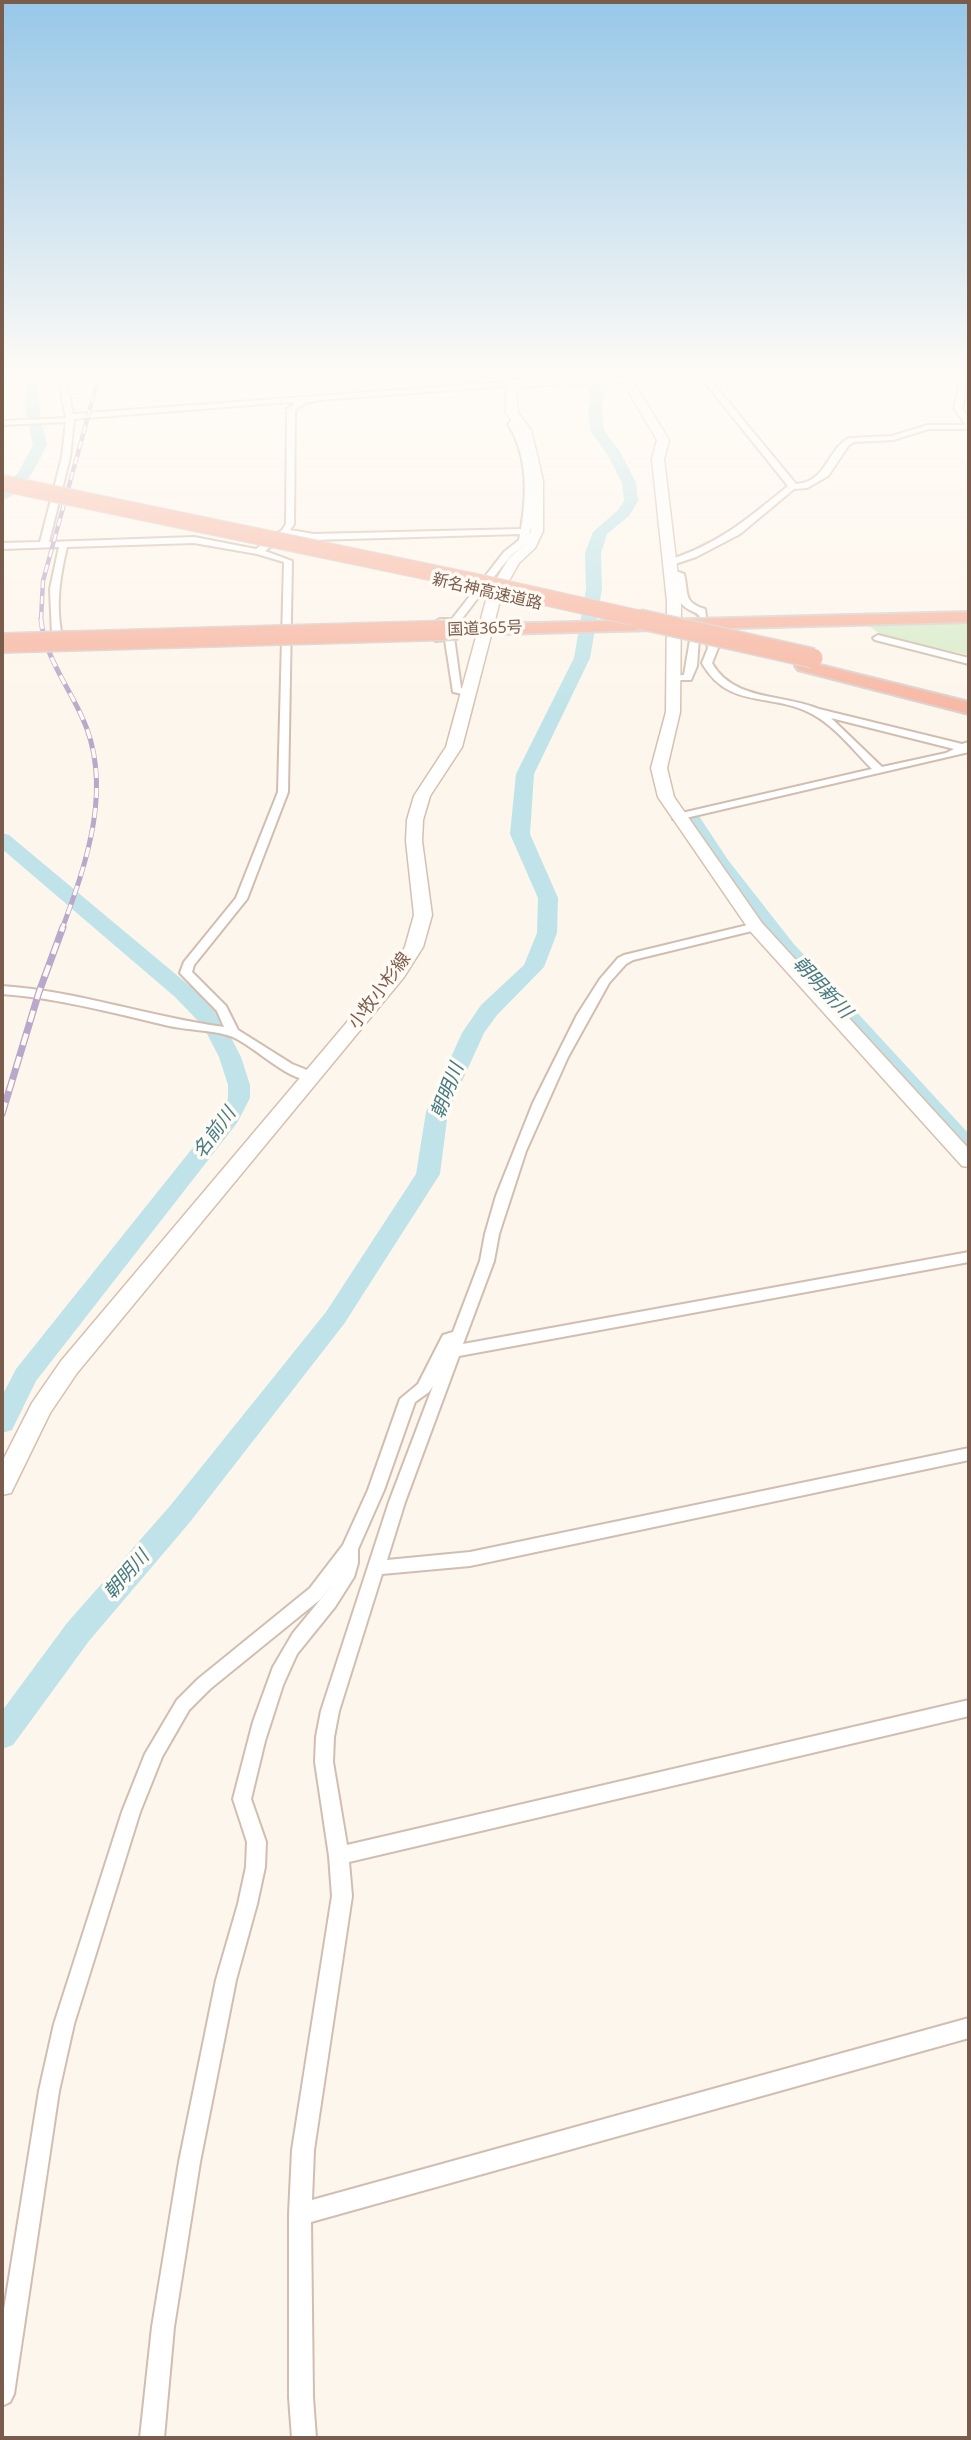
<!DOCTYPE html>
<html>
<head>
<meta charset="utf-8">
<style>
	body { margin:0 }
	#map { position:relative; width:971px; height:2440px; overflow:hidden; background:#fdf6ec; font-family:"Noto Sans",sans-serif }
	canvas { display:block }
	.frame { position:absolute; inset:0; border:4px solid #7a5c4d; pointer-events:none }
</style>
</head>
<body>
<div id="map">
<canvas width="971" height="2440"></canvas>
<div class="frame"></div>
</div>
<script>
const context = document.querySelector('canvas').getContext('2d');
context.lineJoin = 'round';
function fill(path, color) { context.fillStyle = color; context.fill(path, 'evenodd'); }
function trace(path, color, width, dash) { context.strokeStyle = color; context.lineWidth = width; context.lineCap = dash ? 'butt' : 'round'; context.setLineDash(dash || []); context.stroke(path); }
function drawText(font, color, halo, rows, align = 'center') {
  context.font = font + ' "Noto Sans","Noto Sans JP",sans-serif'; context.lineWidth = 7; context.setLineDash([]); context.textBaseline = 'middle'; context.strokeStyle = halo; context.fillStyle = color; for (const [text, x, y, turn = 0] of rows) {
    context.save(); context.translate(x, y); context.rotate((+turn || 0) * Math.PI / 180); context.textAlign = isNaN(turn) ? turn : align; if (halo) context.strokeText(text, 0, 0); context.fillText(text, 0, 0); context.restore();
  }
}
fill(new Path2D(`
	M969,623V655L883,636L869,626Z`), '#d8ecc9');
fill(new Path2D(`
	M28,376H43L38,381L40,413L47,445C37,464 25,493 2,500V488L18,473L33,445L26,413V379Z
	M582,376H594L604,396L602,416L605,432L621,453L636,483L638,501L629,516L607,534L601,553L602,589L590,658L534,774L530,834L558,898L557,933L544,967L497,1015L484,1033L448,1112L440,1174L344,1324L190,1522L89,1641L13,1745L2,1749V1711L67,1623L170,1506L326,1312L416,1174L426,1112L462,1033L481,1005L524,965L537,933L538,898L510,834L516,774L574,658L586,589L585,553L593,532L618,510L624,501L622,483L607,454L591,432L588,416L590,396Z
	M690,811L697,813L728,860L793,943L969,1134V1155L961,1153C861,1045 761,941 681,817Z
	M2,833L9,835L191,987L221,1018L241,1057L250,1085V1098L237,1123L36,1381L12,1430L2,1433V1396L16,1369L219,1115L228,1098V1085L219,1057L203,1026L175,997L2,849Z`), '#bfe3e8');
const street = new Path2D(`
	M58,376H65L73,414L508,382L512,384L508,386L320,400L305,403L295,410L294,524L290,530L314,534L521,529C527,493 528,456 508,424L515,418L519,420L516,424C533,451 540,512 527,540C524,548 513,552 508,559C491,580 475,602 458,624L440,625L435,622L440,619H452L504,552L519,540L520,534L314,540L287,535L265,551L292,561L288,792L247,899L194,965L192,972L226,1006L238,1030L292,1064L317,1074L318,1077L317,1080C288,1085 253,1042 227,1035C209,1030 188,1030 169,1026C114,1013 58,998 2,994V986C77,991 150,1017 224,1027L217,1011L180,973L184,962L236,898L278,792L284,562L257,554L194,543L67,547C60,576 56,602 61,632H70L75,635C70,639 57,639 52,635L50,589L59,547L2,549V543L40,542L62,457L66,422L2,425V421L66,418ZM289,402L295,403L287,409L286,524L282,530L256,549L194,537L49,542L70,457L74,419Z
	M700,376H707L796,484C827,482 827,449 849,438L892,436L928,425H966L954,408L960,382L958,376H964L968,382L962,408L969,419V429H929L893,440L854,442L849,445L828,476L807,488L794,489L740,534L696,557L669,566L666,565V561C719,544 746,520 788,486Z
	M670,569L684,574C689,593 682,602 705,609L706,617H700C696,611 691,612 685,607C676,600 677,588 677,577L666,572Z
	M709,629L714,632L718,648L712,663C733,701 783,694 819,709L962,744L969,742V752L677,820L673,819V815L872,769C854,751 835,726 812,714C772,692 728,710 702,663L708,648L705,636L699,638L697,666L691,680H671V676L684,675L691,634ZM831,718L954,749L946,753L882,767Z
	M449,634L454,637L461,688L472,692V696L453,692L445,640L436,641L431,638L436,635Z
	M878,635L969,658V664L875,640L873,638Z
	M756,923L760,925V929L633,960L626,964L609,983L568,1057L526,1151L499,1234L494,1261L463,1344L969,1252V1262L459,1356L405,1502L387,1560L470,1552L969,1448V1460L470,1566L382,1574L339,1711L334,1737L333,1762L347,1845L969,1700V1716L349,1862L352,1896L314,2150L312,2200L969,2018V2038L311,2222L313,2397L316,2438H292L289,2397V2214L292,2150L332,1896L329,1856L315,1762L316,1737L321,1711L389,1502L433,1386L429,1392L415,1402L384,1490L358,1549V1563L354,1577L335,1607L297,1654L283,1685L265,1741L251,1799L266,1842L265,1867L257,1904L236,1980L200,2162L174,2327L164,2438H140L152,2327L179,2162L216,1980L238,1904L246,1867L247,1842L233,1799L253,1722L273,1667L293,1633L334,1583L322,1598L210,1689L189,1710L162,1757L140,1812L74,2024L59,2091L14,2394L10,2402L2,2406V2322L39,2091L54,2024L122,1812L145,1754L177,1700L198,1679L310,1588L343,1545L368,1490L400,1399L418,1384L443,1335L453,1332L480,1261L485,1234L496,1196L533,1103L577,1015L600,979L618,958L624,955Z`);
const secondary = new Path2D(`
	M501,376H511L513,380L672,376L667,379L633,381L669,440L664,459L681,601L680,712L667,768L674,797L762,923L969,1149V1167L962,1166L750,931L658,797L651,768L666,712L667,601L652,459L657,440L623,382L516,387L518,413L531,430L543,480V531L535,548L519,563L502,593L462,747L430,796L423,820L422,841L432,915L423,947L404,977L77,1373L50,1413L11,1493L2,1495V1462L32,1403L61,1361L391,970L405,947L414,915L406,841L407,820L414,796L446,747L488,593L509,558L523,546L531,531V480L519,430L506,413V391Z`);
const highway = new Path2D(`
	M969,612V622L458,635L449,630L458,625Z
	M804,661L969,702V714L798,670L795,666L798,662Z`);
trace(street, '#d1beb0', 4);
trace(secondary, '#d6c0b0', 3);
trace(highway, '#dad1cd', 4);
fill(street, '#fff');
fill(secondary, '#fff');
fill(highway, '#f7b7a3');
const railFar2 = new Path2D(`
	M41,620L43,581L99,376`);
const railFar1 = new Path2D(`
	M41,619C44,655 67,684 82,717C114,785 87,862 62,929`);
const rail = new Path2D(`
	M2,1114L39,992L63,927`);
trace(railFar2, '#b9a8c9', 4.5);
trace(railFar1, '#b9a8c9', 5);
trace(rail, '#b9a8c9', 7);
trace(railFar2, '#fffaf3', 2.5, [8]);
trace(railFar1, '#fffaf3', 3.5, [10]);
trace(rail, '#fffaf3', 4.5, [12]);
const highwayBridgeFar1 = new Path2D(`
	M2,483L477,582L646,620`);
const highwayBridge = new Path2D(`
	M639,619L813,658
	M2,643L458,630`);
trace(highwayBridgeFar1, '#dad1cd', 18, []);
trace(highwayBridge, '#dad1cd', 22, []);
trace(highwayBridgeFar1, '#f7b7a3', 16);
trace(highwayBridge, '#f7b7a3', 19);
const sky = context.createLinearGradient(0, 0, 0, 717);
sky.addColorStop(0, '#97c7e8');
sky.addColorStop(0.52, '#fefbf6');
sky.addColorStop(1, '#fefbf600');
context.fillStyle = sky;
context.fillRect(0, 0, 971, 717);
drawText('16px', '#7a5c4d', '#fffaf3', [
	["新名神高速道路",487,592,13],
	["国道365号",485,629,-2]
]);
drawText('18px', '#7a5c4d', '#fffaf3', [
	["小牧小杉線",380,991,-53]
]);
drawText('italic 19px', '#437c86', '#fffaf3', [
	["朝明新川",822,988,47],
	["朝明川",448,1091,-69],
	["名前川",215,1133,-54],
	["朝明川",127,1575,-49]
]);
</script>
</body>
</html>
